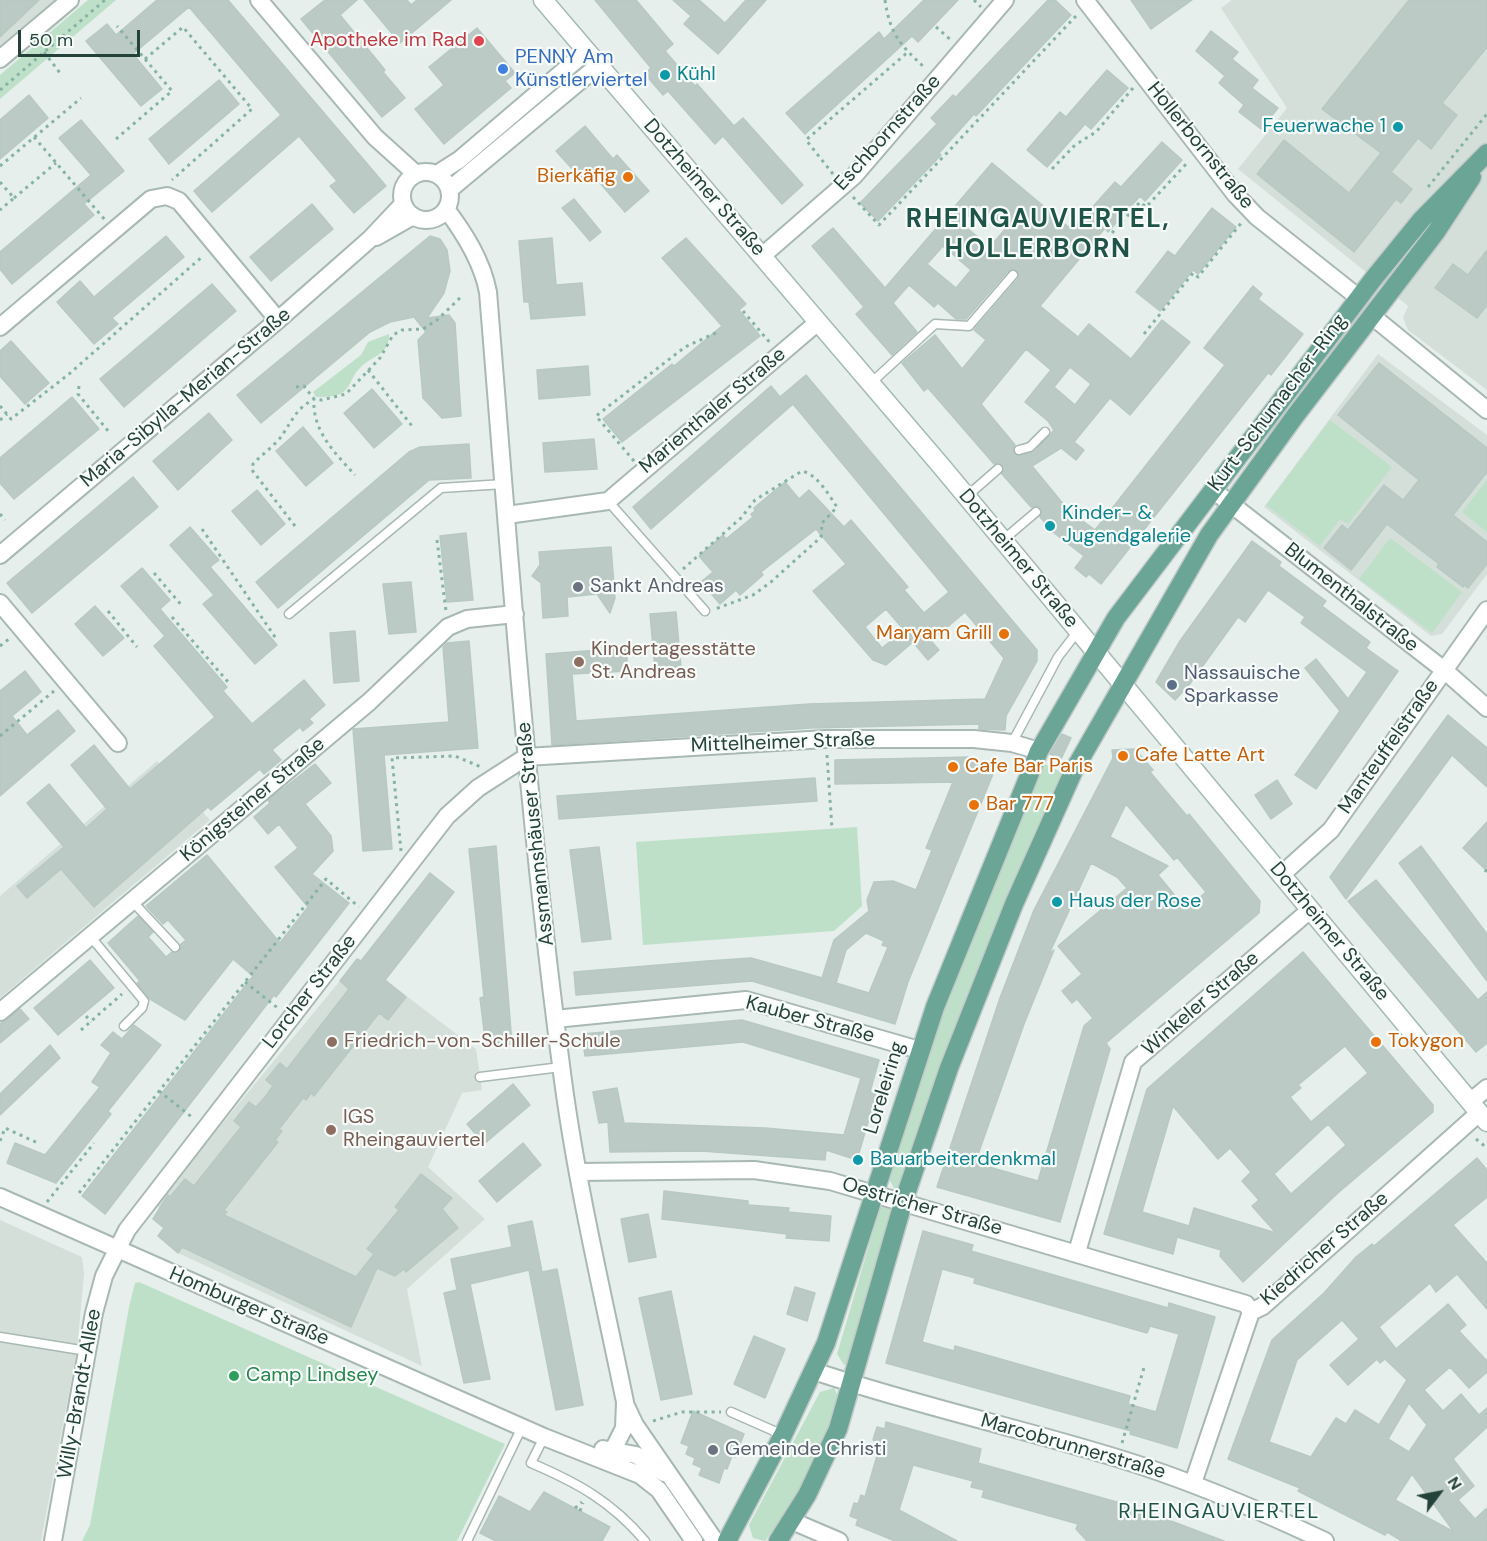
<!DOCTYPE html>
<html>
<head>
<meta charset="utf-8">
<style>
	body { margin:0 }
	#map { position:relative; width:1487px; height:1541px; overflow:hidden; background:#e6efeb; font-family:"DM Sans",sans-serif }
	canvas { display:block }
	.north { position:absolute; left:1409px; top:1463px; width:60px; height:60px; -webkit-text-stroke:4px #f7fbf9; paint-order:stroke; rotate:58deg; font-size:16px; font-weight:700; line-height:24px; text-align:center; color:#24423a }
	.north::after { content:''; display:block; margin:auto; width:21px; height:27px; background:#24423a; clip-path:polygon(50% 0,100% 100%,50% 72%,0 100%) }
	.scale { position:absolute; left:18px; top:30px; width:122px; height:27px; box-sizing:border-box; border:3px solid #24423a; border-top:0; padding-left:8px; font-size:18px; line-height:21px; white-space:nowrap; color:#24423a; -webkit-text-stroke:4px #f7fbf9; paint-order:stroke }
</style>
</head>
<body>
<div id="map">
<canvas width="1487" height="1541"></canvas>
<div class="north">N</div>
<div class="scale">50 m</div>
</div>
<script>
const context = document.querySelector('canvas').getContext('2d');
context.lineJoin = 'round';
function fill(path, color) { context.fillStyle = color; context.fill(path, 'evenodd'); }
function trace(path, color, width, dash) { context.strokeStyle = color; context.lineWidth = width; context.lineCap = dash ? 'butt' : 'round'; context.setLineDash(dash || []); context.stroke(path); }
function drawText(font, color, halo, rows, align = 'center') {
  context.font = font + ' "DM Sans",sans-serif'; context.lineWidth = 4.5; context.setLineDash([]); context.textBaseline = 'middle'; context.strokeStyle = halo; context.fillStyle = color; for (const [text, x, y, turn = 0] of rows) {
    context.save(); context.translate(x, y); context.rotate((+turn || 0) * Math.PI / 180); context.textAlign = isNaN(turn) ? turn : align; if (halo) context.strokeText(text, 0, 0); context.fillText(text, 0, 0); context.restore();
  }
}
fill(new Path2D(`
	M0,0H62L0,52Z
	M1232,0H1487V390L1408,330L1403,318L1408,306L1238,169L1287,108L1221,8Z
	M1378,354L1487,435V574L1442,634L1431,636L1264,507Z
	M157,761L210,820L0,998V896Z
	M358,959L476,1049L482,1090L462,1093L428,1167L485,1219L407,1289L422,1366L178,1253L158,1236L164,1228L153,1219L161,1209L155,1205Z
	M0,1220L82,1257L84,1274L77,1350L41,1541H0Z`), '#d4dfda');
fill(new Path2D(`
	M88,0H116L0,99V75Z
	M389,334C390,355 371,356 360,368C351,376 351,389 340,394C332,397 324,397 316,397L313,392L361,355L368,342Z
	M1330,420L1392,467L1348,524L1340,519L1320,546L1266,505Z
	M1487,480V532L1462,512Z
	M1390,538L1462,592L1432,633L1359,579Z
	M1043,763L1065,774L941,1062L903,1186L895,1190L889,1179L928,1050Z
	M857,827L862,906L834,931L643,945L636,842Z
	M890,1202L896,1212L854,1360L844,1365L837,1354L880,1208Z
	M139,1282L505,1444L457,1541H82L90,1525L129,1307L135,1283Z
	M834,1388L841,1403L792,1505L765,1541L753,1538L749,1525L820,1392Z`), '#bfe0c8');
const building = new Path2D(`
	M0,0H39L0,37Z
	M157,0H228L386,186L354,213L330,186L337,181L299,136L212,212L194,191L281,115L189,7L133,54L162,89L141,106L86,41L107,24L116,35Z
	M325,0H357L340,15L385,70L383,72L405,98L382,117L301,19Z
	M364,0H407L411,5L417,0H451L400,43Z
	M595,0H636L673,44L665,51L695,86L697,84L734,126L743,118L803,185L782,204L723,136L715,144L668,91L663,95L645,74L651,68Z
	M673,0H699L725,23L746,0H766L718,54L684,24L691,16Z
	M924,0H958L918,42L912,36L805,134L786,113L879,32L884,39Z
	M1048,0H1055L1071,15L976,116L974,114L939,153L941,155L878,221L860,203L937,124L931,118L953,95L956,97Z
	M1131,0H1192L1151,29Z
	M1409,0H1487V47L1442,103L1457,115L1431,149L1418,138L1391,172L1412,189L1401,203L1396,199L1354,252L1257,174L1284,140L1349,193L1381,153L1322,109Z
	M477,28L515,73L505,81L511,88L444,144L415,109L444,85L429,67Z
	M1211,31L1238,52L1232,59L1258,80L1252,88L1278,108L1261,129L1239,112L1244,105L1219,83L1225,76L1196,51Z
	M1107,70L1128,88L1091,129L1085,124L1047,167L1027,150L1060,112L1066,117Z
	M219,80L239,104L169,164L149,139Z
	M29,95L48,118L0,159V120Z
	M81,120L124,171L84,204L94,215L12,284L0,269V252L91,175L59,138Z
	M585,126L613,159L617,155L649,191L625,212L594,176L585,183L556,151Z
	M1162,142L1182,160L1145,201L1140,196L1108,232L1105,228L1040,306L1078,337L1089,324L1131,359L1162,320L1190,342L1130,415L1110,398L1074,442L1084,450L1076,460L1061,448L1032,466L1069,511L1095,530L1225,365L1204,348L1253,286L1262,294L1258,299L1303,334L1271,375L1268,373L1101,584L1089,574L1086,577L1075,568L1084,556L1053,532L1040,517L1042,511L1040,507H1031L1002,474V464H994L928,388L924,391L902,363L935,335L962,369L986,340L974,330L1018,279V271H1008L966,319H956L938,303L934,307L909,285L893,303L917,332L892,355L856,314L864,307L812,246L833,228L885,288L992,163L1072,230L1115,182L1121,187ZM978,204L1006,228L990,247L962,224ZM943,246L971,270L956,288L927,264ZM1026,349L1051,370L1025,402L1048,421L1054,430L1034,452L1018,456L1013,452L1015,445L981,404ZM1070,367L1091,384L1075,405L1054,387Z
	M574,199L601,232L590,241L562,208Z
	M312,204L333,229L271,281L250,257Z
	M1212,208L1236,227L1198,274L1193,270L1160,311L1136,292L1168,251L1175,256Z
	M166,236L184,257L112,318L118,324L94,344L57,302L80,281L94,297Z
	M430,236L440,239L447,250L450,271L444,293L427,318L449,315L455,323L461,416L442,418L423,398L418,340L426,332L414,317L390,322L370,332L261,423L237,395Z
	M552,238L556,285L582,283L585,315L531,319L529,302H524L519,241Z
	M686,238L746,304L739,310L760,336L622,442L603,419L672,364L674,366L722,326L662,258Z
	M1487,250V305L1477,318L1435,288L1453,264L1468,275Z
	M212,284L236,311L124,407L100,379Z
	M11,341L49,383L25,404L0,376V351Z
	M1379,363L1487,448V472L1453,515L1487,542V564L1468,588L1464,585L1463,587L1437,567L1439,564L1387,524L1351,570L1324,548L1342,525L1348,530L1384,485L1403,500L1419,480L1338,415Z
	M588,366L590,395L539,399L537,370Z
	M806,375L1037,650V661L1006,716L1005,730L979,729V724L811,728L552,745L546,654L626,648L628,671L572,674L576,721L809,704L985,699L1004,658L965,612L931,641L939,650L928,660L913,642L886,665L873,660L813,591L846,564L816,529L761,572L763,575L740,595L736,590L720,604L701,582L713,572L699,556L723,535L726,539L753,517L751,514L755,511L754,508L785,482L799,499L809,490L844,527L851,520L908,587L904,590L924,613L949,592L793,404L651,529L633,507L771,386L780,397ZM886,609L904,630L882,648L865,627Z
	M372,389L402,424L374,448L344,413Z
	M72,397L99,429L14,499L0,483V458Z
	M209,413L232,440L178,490L153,461Z
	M303,427L333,463L306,486L276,451Z
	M594,439L597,469L545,472L543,443Z
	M469,444L471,478L429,480L278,608L256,582L409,452L420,447Z
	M133,477L158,507L32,613L7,583Z
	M257,490L285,524L261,545L232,511Z
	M190,527L219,560L210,567L277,645L255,664L203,604L214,595L170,545Z
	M466,533L473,600L447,602L440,536Z
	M1252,541L1281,562L1279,566L1326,601L1322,606L1370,642L1366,648L1398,671L1316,789L1295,775L1340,711L1305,668L1316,659L1348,699L1367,672L1301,623L1305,617L1268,590L1245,622L1238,617L1189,685L1175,700L1156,682L1180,641Z
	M611,547L615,598L610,613L597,594L567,597L568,616L543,618L541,583L532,576L540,565L539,552Z
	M142,568L170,600L160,609L227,687L223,691L252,724L304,680L325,705L309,719L313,723L303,731L300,727L272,750L281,760L264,774L260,769L211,810L208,807L94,907L61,869L27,898L17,886L64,847L27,803L49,784L86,828L107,809L71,765L94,745L130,789L215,717L154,646L165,636L121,586Z
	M411,582L416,632L389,634L383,584Z
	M95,606L124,638L103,656L75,624Z
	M676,612L681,667L655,669L650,614Z
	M355,631L359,681L334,683L330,633Z
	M469,641L478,748L384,755L392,849L363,851L353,729L449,722L443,647L447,643Z
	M25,671L41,692L12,716L27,735L58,710L75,731L0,796V691Z
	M1448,715L1487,748V787L1452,755L1346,899L1330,877Z
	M1062,734L1071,738L1061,759L1050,754Z
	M1135,749L1153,770L1150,772L1187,816L1189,814L1260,901L1259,913L1106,1043L1110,1049L1060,1222L937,1187L1000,998L1034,910L1113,758L1112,750ZM1126,804L1174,860L1177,857L1206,892L1186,909L1158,875L1168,866L1110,837ZM1091,863L1117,877L1127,888L1058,946L1082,974L1062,991L1072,1003L1077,999L1093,1018L1084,1026L1038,1181L975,1163L1024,1024L1054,950L1049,954Z
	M968,757L989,766L993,774L908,982L895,1024L752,981L576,995L574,972L707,961L751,958L822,978L834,940L869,911L867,900L874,882L893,881L916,890L932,850L926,848L953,782L835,784V760ZM866,933L884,941L882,945L888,947L869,993L836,983L846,950Z
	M315,764L331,783L305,804L331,836L333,851L312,874L349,903L276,997L274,995L105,1214L82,1196L253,976L233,959L185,1020L150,999L137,983L140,981L108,943L138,916L153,932L148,937L166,957L172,952H179L181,944L186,940L168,920L163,924L146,906L207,855L280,943L308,907L275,867L298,848L279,824L268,834L254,817L270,803L268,800Z
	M815,778L817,801L559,819L557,796Z
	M1277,780L1292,804L1271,819L1255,795Z
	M1487,822V871L1463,848Z
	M496,846L512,1044L486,1047L480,998L484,997L469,849Z
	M1421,846L1487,934V981L1399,863Z
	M599,847L611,939L582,942L570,850Z
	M430,873L454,892L385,980L406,997L388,1020L379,1013L314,1096L311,1093L306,1100L303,1098L279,1129L282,1131L275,1140L278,1142L224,1210L227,1212L224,1215L356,1277L374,1254L367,1249L399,1210L395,1207L421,1174L452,1198L442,1209L458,1228L406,1272L404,1269L395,1276L377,1268L351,1327L182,1247L178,1253L158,1236L164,1228L153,1219L168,1195L170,1197L185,1179L194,1186L241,1127L234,1121L249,1102L256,1107L265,1097L273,1086L266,1080L280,1063L287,1069L349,989L340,981L357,959L361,961Z
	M1376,880L1478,1000L1487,992V1043L1476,1052L1348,901Z
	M1303,952L1433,1105V1112L1339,1192L1243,1282L1220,1256L1221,1250L1177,1237L1173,1254L1104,1234L1147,1089ZM1345,1046L1368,1073L1311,1122L1290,1097L1301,1088L1298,1085ZM1173,1106L1218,1159L1230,1148L1251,1172L1242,1181L1259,1200L1252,1206L1276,1233L1194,1208L1189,1226L1142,1212ZM1328,1124L1346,1145L1291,1194L1274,1174Z
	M90,960L114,988L58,1035L34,1008Z
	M20,1009L29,1019L0,1043V1024Z
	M742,1020L879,1060L870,1092L876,1094L857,1160L826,1150L825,1160L701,1151L610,1152L608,1122L599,1123L593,1092L617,1088L624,1123L765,1128L844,1135L861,1078L743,1042L585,1056L582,1034Z
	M134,1025L161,1045L108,1111L111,1114L56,1183L7,1163L15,1143L45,1155L100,1087L92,1082L111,1053L101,1045L113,1032L122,1039Z
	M50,1045L60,1058L0,1115V1094Z
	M513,1084L530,1105L484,1144L467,1124Z
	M523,1143L541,1165L497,1202L479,1181Z
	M1477,1158L1487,1170V1197L1453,1225L1487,1263V1309L1457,1274L1436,1292L1430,1283L1379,1327L1396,1349L1448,1304L1466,1325L1459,1331L1487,1361V1372L1469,1388L1450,1367L1424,1390L1443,1411L1461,1394L1479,1415L1487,1408V1427L1453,1459L1474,1486L1458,1500L1475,1519L1487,1508V1541H1402L1387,1532L1385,1535L1298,1491L1300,1488L1228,1459L1272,1340L1324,1293L1356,1257L1372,1244L1374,1246ZM1342,1320L1359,1339L1330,1365L1348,1385L1377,1359L1380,1363L1385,1359L1407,1380L1379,1425L1355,1410L1346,1424L1336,1418L1311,1457L1269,1442L1297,1360ZM1409,1403L1427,1425L1409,1452L1388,1439ZM1412,1474L1454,1532L1395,1500Z
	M664,1191L748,1201V1205L789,1208L788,1212L831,1216L829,1241L786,1238L787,1234L662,1219Z
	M648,1214L656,1257L629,1262L621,1219Z
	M532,1221L542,1272L557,1269L583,1405L556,1410L529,1270L470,1284L490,1379L464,1383L444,1293L457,1290L451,1259L512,1247L508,1226Z
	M923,1231L973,1245L971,1251L1168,1308L1169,1303L1215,1317L1177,1448L1130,1434L1131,1431L886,1363ZM942,1269L975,1278L974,1283L1147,1333L1150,1326L1179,1334L1156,1412L1128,1404L1130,1396L955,1346L954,1351L922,1342Z
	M795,1287L815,1293L807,1321L787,1314Z
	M671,1291L692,1394L661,1400L639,1298Z
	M754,1336L785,1349L765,1398L734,1384Z
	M693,1411L744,1434L735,1457L732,1456L727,1469L724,1468L719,1483L699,1475L702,1468L693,1464L695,1458L686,1454L689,1446L681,1443Z
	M886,1422L981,1449L978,1463L1131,1506L1224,1541H1087L1076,1529L1078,1524L982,1497L984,1490L971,1487L973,1481L913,1465L899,1510L957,1541H895L856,1525L858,1519L850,1516L854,1503L858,1504L861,1495L865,1497L881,1442L873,1440L877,1427L885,1429Z
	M544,1492L610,1527L602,1541H496L480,1533L499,1496L530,1512Z`);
fill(building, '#bbcac4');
trace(building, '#b8c9c2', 1.5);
const service = new Path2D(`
	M871,383L935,324L969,326L1013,275
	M1019,450L1030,447L1045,432
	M967,496L998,469
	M608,501L705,611
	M1003,540L1036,512
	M289,614L441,488L504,484
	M1012,743L1058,657L1078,631
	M132,901L175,947
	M90,936L144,1001L142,1008L124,1026
	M480,1077L561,1067
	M0,1337L87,1351
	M731,1412L783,1435
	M544,1437L531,1463C578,1483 612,1502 645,1541
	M467,1541L522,1427`);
const minor = new Path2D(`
	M259,0L375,137L416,174
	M1085,0L1235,194L1257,217L1359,298
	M0,59L70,0
	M402 196a24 24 0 1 1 48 0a24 24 0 1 1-48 0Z
	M437,174L459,160L587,51
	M449,190L599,65
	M446,209C465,234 482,261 488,292C509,550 527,808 561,1065C575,1178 602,1290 625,1402L624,1428L613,1450
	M376,237L413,216
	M762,256L854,176L1005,0
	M1372,316L1487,410
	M0,327L151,199L167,196L179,201L278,320
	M1213,490L1444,670L1487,708
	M507,515L608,501L818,322
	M0,555L278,320L370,239L403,204
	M0,603L118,743
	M1281,875L1331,830L1487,610
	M0,1012L369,702L448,627L467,619L515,614
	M555,1019L746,1000L919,1050
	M1470,1102L1487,1088
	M579,1172L754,1170L830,1181L1246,1304L1251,1312
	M0,1197L544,1437L640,1475L659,1490L694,1541
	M1077,1252L1133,1062L1310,910
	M814,1371C914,1405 1017,1427 1117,1458C1189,1480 1257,1509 1325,1541
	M626,1406L635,1425L715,1541
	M603,1449L636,1455L664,1473
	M1193,1483L1251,1312L1263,1306L1479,1113
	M792,1521L839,1541
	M53,1541L94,1313L104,1276L127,1230L447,816L478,788L526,757L826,739H974L1012,743L1039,751`);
const secondary = new Path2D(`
	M543,0L942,467L1487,1122`);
const primary = new Path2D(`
	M727,1541L783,1435L826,1343L935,1007L1039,751L1116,618L1374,278L1422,219L1487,153
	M778,1541L807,1495L838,1429L903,1203L949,1068L1014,904L1074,770L1209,535L1295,416L1436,232L1472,177`);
trace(service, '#a8b8b2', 11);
trace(minor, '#a8b8b2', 20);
trace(secondary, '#a4bbb3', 21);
trace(primary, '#c2cac8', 21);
trace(new Path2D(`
	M885,0C890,34 900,45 925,68
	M974,0L981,7
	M936,27L952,41
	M44,52L60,73
	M145,59L183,27L252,109L172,180
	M0,90L105,0
	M34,137L105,220
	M116,139L172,91L117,26
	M0,166L81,98
	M1052,169L1075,145L1096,132L1133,88
	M833,174L806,140L908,52
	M0,182L14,198L0,210
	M1428,187L1487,114
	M853,197L879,225L1076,16
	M14,198L56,163
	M1112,233L1140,202L1146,207L1189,161
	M743,311L771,344
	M1144,334L1193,273L1198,277L1242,222
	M368,370L412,426
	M79,386L78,394L109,432
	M296,387L304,386L314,399L322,400L346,394L380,358L393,335L402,330L423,329L437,320L462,296
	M0,406L11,419L69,374L203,256
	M0,420L7,414
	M634,461L596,416L685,347L720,331
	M0,514L5,520
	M295,526L252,470L253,464C262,454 276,445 283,434C293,419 297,408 314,399C312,431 335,453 355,475
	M202,529L277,640
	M437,540L446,611
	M683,569L741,518L755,500L802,471C818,475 828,494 837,507L822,523L821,537L771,582L753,595L715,609
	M154,573L183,607
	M108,611L137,647
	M172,617L228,682
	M0,646L9,639
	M0,736L54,691
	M827,755L832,829
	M401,851L392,758L455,756L481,767
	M1485,872L1487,869
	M245,982L279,1009
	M86,1016L91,1022
	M81,1030L122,994
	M159,1091L193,1118
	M1476,1139L1487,1148
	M0,1141L5,1128L40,1144
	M79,1193L326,879L359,907
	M47,1202L94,1143
	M653,1421L682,1412H721
	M1122,1443L1145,1364
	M575,1508L582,1502
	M580,1511L583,1503`), '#86b3a5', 3, [3, 4.5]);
trace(service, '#fff', 8);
trace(minor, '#fff', 16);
trace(secondary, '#fff', 18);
trace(primary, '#6aa596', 18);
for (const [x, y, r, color] of [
	[479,41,6,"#e0444e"],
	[503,69,6,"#3f7fe0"],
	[665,75,6,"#0f9aa8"],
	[1398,127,6,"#0f9aa8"],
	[628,177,6,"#e8710a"],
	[1050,526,6,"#0f9aa8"],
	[578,587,6,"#6b7280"],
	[1004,634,6,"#e8710a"],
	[579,662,6,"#8d6e63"],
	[1172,685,6,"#5c6f8a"],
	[1123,756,6,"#e8710a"],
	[953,767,6,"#e8710a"],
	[974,805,6,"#e8710a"],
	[1057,902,6,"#0f9aa8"],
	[332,1042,6,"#8d6e63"],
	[1376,1042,6,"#e8710a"],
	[331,1130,6,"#8d6e63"],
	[858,1160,6,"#0f9aa8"],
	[234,1376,6,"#2e9e5b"],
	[713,1450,6,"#6b7280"]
]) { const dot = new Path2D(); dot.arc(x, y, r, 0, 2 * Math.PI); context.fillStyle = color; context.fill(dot); trace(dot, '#f7fbf9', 2); }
drawText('20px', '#be3a42', '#f7fbf9', [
	["Apotheke im Rad",467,41]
], 'right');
drawText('20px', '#366cbe', '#f7fbf9', [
	["PENNY Am",515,58],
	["Künstlerviertel",515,81]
], 'left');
drawText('20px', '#0d838f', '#f7fbf9', [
	["Kühl",677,75],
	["Feuerwache 1",1386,127,"right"],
	["Kinder- &",1062,514],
	["Jugendgalerie",1062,537],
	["Haus der Rose",1069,902],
	["Bauarbeiterdenkmal",870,1160]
], 'left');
drawText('20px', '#24423a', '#f7fbf9', [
	["Eschbornstraße",888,133,-48],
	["Hollerbornstraße",1200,146,51],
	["Dotzheimer Straße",704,188,49],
	["Maria-Sibylla-Merian-Straße",186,398,-40],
	["Kurt-Schumacher-Ring",1278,403,-53],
	["Marienthaler Straße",713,411,-40],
	["Dotzheimer Straße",1018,559,50],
	["Blumenthalstraße",1351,598,38],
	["Mittelheimer Straße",783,743,-2],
	["Manteuffelstraße",1389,747,-55],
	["Königsteiner Straße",253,800,-40],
	["Assmannshäuser Straße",536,834,-96],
	["Dotzheimer Straße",1329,932,50],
	["Lorcher Straße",310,992,-52],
	["Winkeler Straße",1201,1004,-41],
	["Kauber Straße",810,1020,15],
	["Loreleiring",885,1088,-73],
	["Oestricher Straße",922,1207,16],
	["Kiedricher Straße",1325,1249,-41],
	["Homburger Straße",249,1307,23],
	["Willy-Brandt-Allee",80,1394,-80],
	["Marcobrunnerstraße",1073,1447,16]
]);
drawText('20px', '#c56008', '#f7fbf9', [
	["Bierkäfig",616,177,"right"],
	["Maryam Grill",992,634,"right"],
	["Cafe Latte Art",1135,756],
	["Cafe Bar Paris",965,767],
	["Bar 777",986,805],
	["Tokygon",1388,1042]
], 'left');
drawText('20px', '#5b616d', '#f7fbf9', [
	["Sankt Andreas",590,587],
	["Gemeinde Christi",725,1450]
], 'left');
drawText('20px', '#785e54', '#f7fbf9', [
	["Kindertagesstätte",591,650],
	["St. Andreas",591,673],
	["Friedrich-von-Schiller-Schule",344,1042],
	["IGS",343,1118],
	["Rheingauviertel",343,1141]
], 'left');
drawText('20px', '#4e5e75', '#f7fbf9', [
	["Nassauische",1184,674],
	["Sparkasse",1184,697]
], 'left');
drawText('20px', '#27864d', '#f7fbf9', [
	["Camp Lindsey",246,1376]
], 'left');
context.letterSpacing = '1.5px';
drawText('21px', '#1f5548', '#f7fbf9', [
	["RHEINGAUVIERTEL",1219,1512]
]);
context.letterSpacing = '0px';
context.letterSpacing = '1.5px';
drawText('bold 26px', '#1f5548', '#f7fbf9', [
	["RHEINGAUVIERTEL,",1038,220],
	["HOLLERBORN",1038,250]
]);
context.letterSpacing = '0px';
</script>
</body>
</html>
